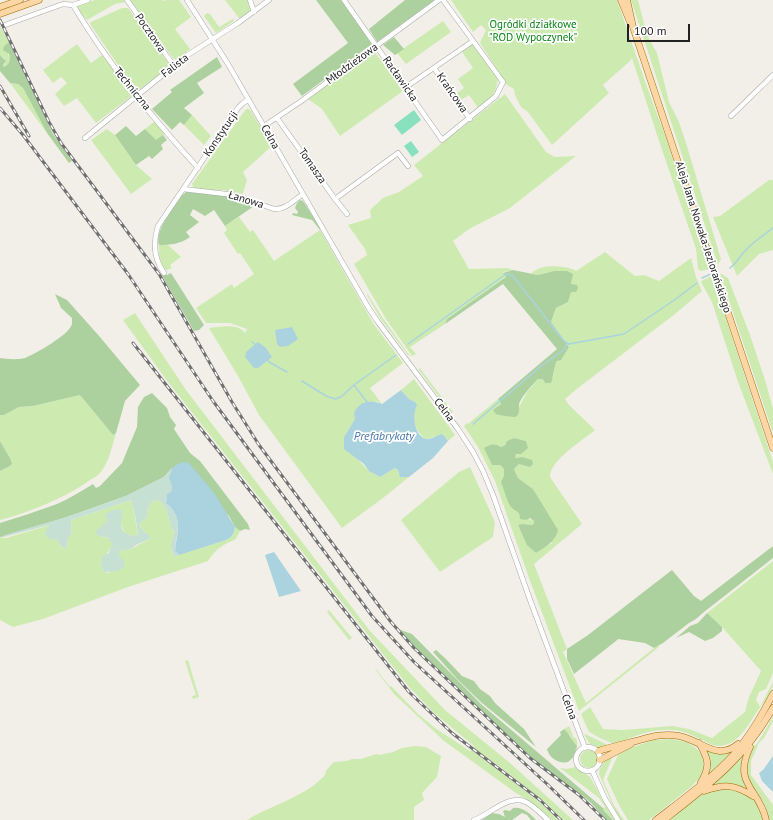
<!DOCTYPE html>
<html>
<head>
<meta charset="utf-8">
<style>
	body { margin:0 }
	#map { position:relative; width:773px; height:820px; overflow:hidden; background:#f2efe9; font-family:"PT Sans",sans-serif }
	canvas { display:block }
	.scale { position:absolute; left:627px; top:24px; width:63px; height:18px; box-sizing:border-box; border:2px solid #222; border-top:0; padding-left:5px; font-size:12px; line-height:14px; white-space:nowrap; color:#222; -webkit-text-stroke:3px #fff; paint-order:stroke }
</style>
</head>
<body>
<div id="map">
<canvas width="773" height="820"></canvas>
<div class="scale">100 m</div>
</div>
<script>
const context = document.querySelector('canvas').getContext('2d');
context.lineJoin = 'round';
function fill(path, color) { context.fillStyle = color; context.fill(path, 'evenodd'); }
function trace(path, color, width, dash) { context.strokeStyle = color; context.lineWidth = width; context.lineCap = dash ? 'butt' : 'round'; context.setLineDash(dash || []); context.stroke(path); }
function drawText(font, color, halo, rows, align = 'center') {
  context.font = font + ' "PT Sans",sans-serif'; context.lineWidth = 3.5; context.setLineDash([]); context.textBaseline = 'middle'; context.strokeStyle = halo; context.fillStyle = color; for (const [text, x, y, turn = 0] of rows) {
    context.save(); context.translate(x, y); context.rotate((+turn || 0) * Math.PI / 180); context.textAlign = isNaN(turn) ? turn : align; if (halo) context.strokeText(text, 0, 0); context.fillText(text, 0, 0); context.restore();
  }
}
fill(new Path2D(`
	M95,0H124L125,2L115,4L87,20L77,9L78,6Z
	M130,0H162L163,1L166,0H179L191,17L175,29L190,49L176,60L173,58Z
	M225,0H248L251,11L241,18H239Z
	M451,0H617L647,87L666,138L709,269L701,271L698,269L696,249L659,141L632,58L630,61L603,85L609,93L552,145L528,112L521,107L515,95L514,89L507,85L480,43L486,30L481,25L473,32Z
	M631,0H638L647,35L657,53L669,102L679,122L686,143L721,259L718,265Z
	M122,8H128L169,64V67L139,90L120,68L90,24L91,22Z
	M207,13L210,14L219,27L233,19L234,21L216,33L204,16Z
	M443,21L451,32L406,64L397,53Z
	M0,26L9,42L4,46L10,58L8,64L4,67L3,66L5,63V59L0,55Z
	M77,44L91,63L102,55L133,95L96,123L77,98L64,106L55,94L67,83L61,77L53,83L43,70Z
	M472,44L498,79C496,95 490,99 479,109L469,95L461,100L457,93L464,88L458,79L473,68L462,52Z
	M374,51L403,91L340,136L322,109L308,99Z
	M10,83L18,84L23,88L47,133Z
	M505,94L546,152L555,157L576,156L510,208L469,229L453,241L469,269L507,268L513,270L503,272L506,277L447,319L445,324L410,347L416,354L412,356L386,319L354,264L367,255L365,249L348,225L371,218L370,210L383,198L399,192L423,176L414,165Z
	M246,109H249L251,111L272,146L243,172L247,180L243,193L242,194L223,190H195L192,184Z
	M192,115L211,136L204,145L184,125Z
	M155,121L165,134L156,141L145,129Z
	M107,129L115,135L136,165L152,179L131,194L91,140Z
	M769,180H773V250L759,254L737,276L713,217L720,216Z
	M239,217L250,232L253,230L274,261L320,230L373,323L403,363L370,388L382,404L376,401L355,416V419L344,437C354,454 361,468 380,477L395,468L398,470L399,474L409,477L383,498L342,528L259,415L238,376L209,328C219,327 238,323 245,333L247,329L230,323H206L196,308L232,284L234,288L254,274L240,253L238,254L224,233L227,230L225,226Z
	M159,245H168L181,257L170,265L172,268L167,270L165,269C160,262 158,254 159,245Z
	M605,252L635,276L644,275L659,281L691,258L696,277L702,291L675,314L578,388L565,399L569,405L595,430C582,441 550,460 550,477L582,524L534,564L567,649L563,652L586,703L654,648L657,646H660L579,711L529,578L495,481L478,447L464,426L467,423L468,424L498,399L501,404L494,410L514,417L527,392L538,379L553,378L554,366L569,347L551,322L556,308L568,302L572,279L567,271H554L538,275L531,273C534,271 537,269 540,268C548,265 569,266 576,271ZM514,438L526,441L515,456V458L522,457L530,467L519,464L514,469L518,478L533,489L552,543L536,553L518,526L523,524L532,525L534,523V521L520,515L516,510L511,507L503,480L505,473L504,469L500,465H492L485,449L501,447Z
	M720,273L728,278L750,335L766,383L773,409V433Z
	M712,276L773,462V474L738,382L712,302L701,282L703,280Z
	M367,293L382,317L410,356L408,355L380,318L367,295Z
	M135,313L186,390L370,631L445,710L510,763L573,820H563L546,803L496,764L473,748L474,746L434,713L409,687L168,382L123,320Z
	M419,367L453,412L451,413L419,370Z
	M414,379L455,435L448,441L445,437H433L428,439H425C412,427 414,419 415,402L409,399L401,390Z
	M80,395L113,435L116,433C112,446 109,463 100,473C98,476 93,478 90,480C67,497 28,513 0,520V471L8,467L10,458L0,441V415H4L19,407L33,406Z
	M470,467L495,522L493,537L440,572L401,520L459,472Z
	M131,500C134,511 136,523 138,535C128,538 122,532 121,523L108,521L105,524L102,537L108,538L113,544L101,564L104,572L109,573L119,556V551L131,549L151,538C147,533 143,531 139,526L142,521L147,518C146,511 148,506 154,500L160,501L167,511L171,528L175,532C171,540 169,548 174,556L226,540C232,537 234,534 235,527L240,531L236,539C222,545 216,549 208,561L128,587L43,619L13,627L0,620V537L5,535L1,538H6L50,525L45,533L57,540L62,547L67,548L68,538L72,533L71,520Z
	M773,561V673L766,689L759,692L756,700L760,707L773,682C773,695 763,703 756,713C745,731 731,754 708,743C695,737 685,730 671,730C659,729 645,733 635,736C628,739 621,743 614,743C608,743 595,735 589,732L581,714L590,707L603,729L623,730L672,726L689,729L712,738L745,712L749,697L761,671L722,627L707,613Z
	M329,610L352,638L349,640L327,612Z
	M188,660L199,697L193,699L192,696L196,695L185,661Z
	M375,669H376L390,687L391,686L418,714L435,728L470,751L472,750L538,801L557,817L556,818L558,820H552L526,799L516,793L444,741L394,694Z
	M773,717V721L764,738L759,743L751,761V775L773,805V820H769L764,803L749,782L746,766L751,749L758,742Z
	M569,726L574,738H576C579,746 577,757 568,762L576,749L571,736L564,729Z
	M586,734L587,735L608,745L599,748L590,744L584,735Z
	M671,739L687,742L696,748L702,755L704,769L701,776L691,787L649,820H628L619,805L607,779L618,755L627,749L654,740Z
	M414,746L426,747L441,756L437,777L422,793L424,800L414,807V820H247C271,805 302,798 322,778C325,776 325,774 326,771C328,768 332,764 334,762L346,761L352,759H361L376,754L379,755L393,752L402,748Z
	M704,748L717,754L731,753L708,775Z
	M580 759a9 9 0 1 1 18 0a9 9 0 1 1-18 0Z
	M613,756L603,780L614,805L624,820H621L614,808L599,774C600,764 604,761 613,756Z
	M742,757L747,788L731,784L714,785V784Z
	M575,767L590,777L603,801L616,820H613L604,811L603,808L605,807L599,798L560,768L567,769Z
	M731,787C750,796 756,798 763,820H669L703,794L712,789Z`), '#cdebb0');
fill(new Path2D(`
	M316,0H341L372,44L302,96L293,84L348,43Z
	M405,0H435L377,42L369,29Z
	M394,37L404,49L395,55L383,45Z
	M9,42L53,134L72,161L69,163L47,133L23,88L18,84L10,83L0,71V55L6,61L3,65L4,67C9,65 11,59 9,54L3,50L4,46Z
	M217,57L222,67L197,83L204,93L184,108L192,115L184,125L180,122L172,130L152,109L172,92L170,90Z
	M126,126L136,136L145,129L156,140L163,135L167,140L161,145L163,149L152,159L149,156L136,165L115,135Z
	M186,192C213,193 232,196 257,204L225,226L214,210L205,216L193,209L190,215L199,222L186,232L190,237C181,244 170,245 159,245C154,230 174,208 181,196Z
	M300,200L303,201L305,204L321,229L320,230L312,220L292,215L293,213L297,214L298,212L295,208L297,203Z
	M513,270L538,275L554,271H567L573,274L571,284L577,285L578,288L576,292H571L568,302L556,308L551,322L569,347L561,360L557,361C553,368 554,376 551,383H545L543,379H538C533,384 520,398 519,405C519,409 520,415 515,417C512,417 499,415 496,414L493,410L501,404L498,399L557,349L503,284L445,324L447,319L506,277L503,273Z
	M171,273L204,325L199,330L194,331L161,274L167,275Z
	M55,294L67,300L100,337L140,385L125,401L116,433L113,435L80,395L33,406L19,407L4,415H0V358C8,359 16,360 25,358C35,354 69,335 72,324C72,323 72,320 72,318L61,308Z
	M152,393L167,408L170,417L176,425L174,429L190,453L200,461L248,524L250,530L245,529L240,531L235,527L229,516L172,468L164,477L126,496L67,517L0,537V523C19,517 38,511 57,504C69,499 81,491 93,484L96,488L100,486L122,463L137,427L138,407L144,397Z
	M514,438L526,441L528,448L521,454H516L515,458L522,457L532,460L533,464L530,467L519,464L514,469L518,478L533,489L558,530C555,542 546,547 536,553L527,545L518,525L523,524L532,525L534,523V521L530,518L526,520L520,519C520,510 515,512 511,507C507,502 504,489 501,482L504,476V469L500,465H492L484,448C491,444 494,443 501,447L505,445L507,441Z
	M0,441L10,458L12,464L8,467L0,471Z
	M773,546V558L704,612L696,619L689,623L663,643L654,648L645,643L618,639L616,641L574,674L567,659V649L588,635L672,570L694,596L701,601Z
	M707,613L722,627V631L713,638L705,641L689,632L676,638L690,626L698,623Z
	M398,629L412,634L481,704L603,808L604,811L613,820H606L591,803L580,794L542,767L527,754L417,650Z
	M436,650L446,659L462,676L474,681L480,689L490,696L495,703L524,729L536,747L482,703L458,680L433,652Z
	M564,729C570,734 572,741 577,746L573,757L568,762C559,764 549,758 547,749L561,735L560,732Z
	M513,808C522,806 531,814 536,820H531L527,815L522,813L512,820H482L491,813L499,814L505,817L503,811L505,810L510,811Z`), '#add19e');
fill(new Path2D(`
	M172,468L170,478L172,486L171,492L166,499V502C185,516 176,532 175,551L179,555L174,556C169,548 171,540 175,532L171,528L167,511L160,501L154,500C148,506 146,511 147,518L142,521L139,526C143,531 147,533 151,538L136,545L131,549L119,551V556L124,561V567L118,571L104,572L101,564L102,557L109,553L112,544L108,538L97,535L95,532L108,521L105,517L106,514L113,510L120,509C125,515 121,518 121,524C121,534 131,537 138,535C137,523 134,511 131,500L71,520L72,533L68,538L67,548L62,547L57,540L48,538L45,533L49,525L0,538L5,535L67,517L126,496L164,477Z`), '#c6e0d4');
fill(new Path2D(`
	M414,110L421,120L402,135L394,125Z
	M411,141L419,152L412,157L404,146Z`), '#88e0be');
fill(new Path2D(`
	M292,327L298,339L288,346L280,347L277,344L275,330Z
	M258,342L266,348L272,357L258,368H254L245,357L246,352Z
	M401,390L409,399L415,402L417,405C412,414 414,436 426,439C430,440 438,435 442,434L445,437L448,441L433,458L409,477H400L398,470L395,468L380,477L369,471L364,464L344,449V437L355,419L354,413C359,401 371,399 382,404Z
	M188,462L214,493L235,527C234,534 232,537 226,540L179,555L175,551C177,533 184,516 166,503L167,494L171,492L172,486L169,478L172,468L180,463Z
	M274,552L301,591L279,597L265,555Z
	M773,756V792L762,781L759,773L763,770Z`), '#aad3df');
trace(new Path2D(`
	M730,268C735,265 740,256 745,251C753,242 763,235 773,228
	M702,278L713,273
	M252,342L256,345
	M408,344L506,274L513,276L564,341L569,344L624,334L673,301L697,283
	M267,359L269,362L287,372
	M302,381L326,396L335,399L341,397L354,385L396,355
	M354,385L367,402
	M473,424L540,367L565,349L566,344`), '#aad3df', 1.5);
const minor = new Path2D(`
	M127,0L174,66
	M187,0L228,64L368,307L378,322L458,429L473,452L483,471L493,495L529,597L585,748
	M250,0L254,12
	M344,0L442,140L496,96L503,82L443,0
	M73,5C108,64 152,117 198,168
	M5,25L63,4L73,5L88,0
	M434,68L470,119
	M406,87L473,41
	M731,116L773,75
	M277,118L335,199L347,214
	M264,126L300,102L439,0
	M85,138L186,56L238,23L269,0
	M183,189L226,194L240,197L274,209C286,210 294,200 303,194
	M335,199L398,153L408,166
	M164,273C154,259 153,242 158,226L238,108L243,103L248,100
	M576 759a12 12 0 1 1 24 0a12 12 0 1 1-24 0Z
	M592,770L605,799L618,820
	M474,820C489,815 510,793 526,802C534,806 541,814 548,820`);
const major = new Path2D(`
	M621,0L630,22
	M627,0L633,27L773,448
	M0,7L20,0
	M0,14L39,0
	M699,743C708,758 711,766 701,782
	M750,747C732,785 760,789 766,820
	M598,751C611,747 624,744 636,741C651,737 663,733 679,736C701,740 717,762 738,744
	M600,760L631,744
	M704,791C724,784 734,784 753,796
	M656,820C683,799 711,779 734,754C750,736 762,715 773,694
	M664,820C709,785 744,759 773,708`);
trace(minor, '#a9a9a9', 5.5);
trace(major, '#a06b00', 7);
trace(minor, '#fff', 4.5);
trace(major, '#fcd6a4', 6);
const rail = new Path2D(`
	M0,20L49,122L61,143L159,274L232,402L259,445L391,622L414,648L530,758L579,795L605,820
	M0,86L29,136
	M0,108L23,135L128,274L213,401L372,616L414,662L547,784L584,820
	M133,343L409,692L452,733L540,800L561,820`);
trace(rail, '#707070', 3);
trace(rail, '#fff', 1.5, [4.5]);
drawText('11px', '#0c8416', '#fff', [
	["Ogródki działkowe",533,25],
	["\"ROD Wypoczynek\"",533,38]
]);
drawText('11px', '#222', '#fff', [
	["Pocztowa",150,33,55],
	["Młodzieżowa",352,64,-36],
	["Falista",175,66,-38],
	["Racławicka",400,79,55],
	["Techniczna",132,89,51],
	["Krańcowa",452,93,55],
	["Konstytucji",221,134,-56],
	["Celna",270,137,60],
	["Tomasza",312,166,55],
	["Łanowa",246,200,17],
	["Aleja Jana Nowaka-Jeziorańskiego",703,237,72],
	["Celna",444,410,53],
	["Celna",569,707,70]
]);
drawText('italic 12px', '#4a7aab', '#fff', [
	["Prefabrykaty",384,437]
]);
</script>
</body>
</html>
